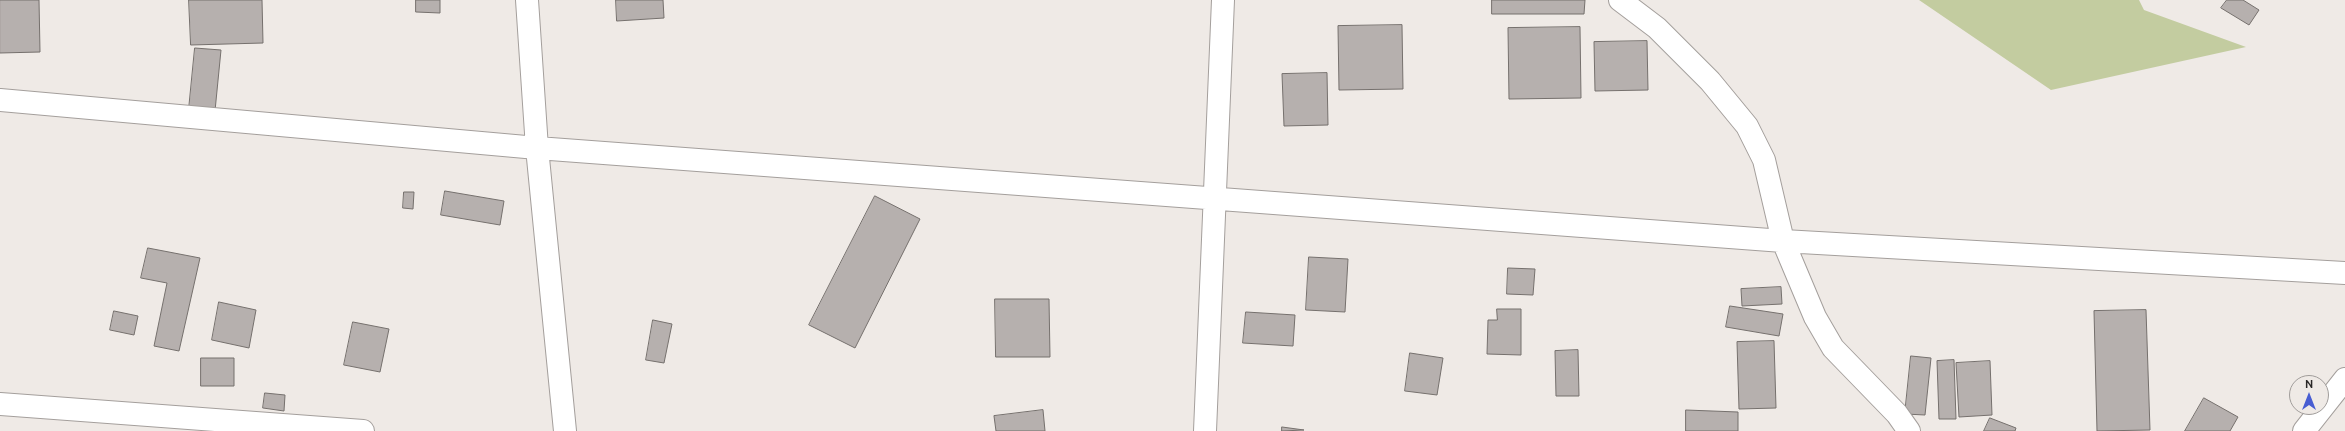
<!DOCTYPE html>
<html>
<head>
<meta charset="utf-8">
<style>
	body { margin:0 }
	#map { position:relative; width:2345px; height:431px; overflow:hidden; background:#efeae6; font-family:Ubuntu,sans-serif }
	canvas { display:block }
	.north { position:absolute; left:2289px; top:375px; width:40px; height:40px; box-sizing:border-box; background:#efeae6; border:1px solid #a09c9a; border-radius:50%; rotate:0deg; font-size:11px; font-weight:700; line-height:16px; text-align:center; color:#2a2827 }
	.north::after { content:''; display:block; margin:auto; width:14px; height:18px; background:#485dd2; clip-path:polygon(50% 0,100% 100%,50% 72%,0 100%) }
</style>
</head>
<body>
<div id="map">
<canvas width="2345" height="431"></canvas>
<div class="north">N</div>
</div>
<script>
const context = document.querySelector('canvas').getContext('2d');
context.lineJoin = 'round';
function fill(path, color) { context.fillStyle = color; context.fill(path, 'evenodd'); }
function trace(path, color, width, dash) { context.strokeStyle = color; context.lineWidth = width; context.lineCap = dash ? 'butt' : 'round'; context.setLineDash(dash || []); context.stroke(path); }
fill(new Path2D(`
	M1919,0H2139L2144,10L2246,47L2051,90Z`), '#c3cca0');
const building = new Path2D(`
	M0,0H39L40,52L0,53Z
	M189,0H262L263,43L191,45Z
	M416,0H440V13L416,12Z
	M616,0H663L664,18L617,21Z
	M1492,0H1585L1584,14H1492Z
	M2227,0H2243L2259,10L2249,25L2221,8Z
	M1402,25L1403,89L1339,90L1338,26Z
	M1580,27L1581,98L1509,99L1508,28Z
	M1647,41L1648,90L1595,91L1594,42Z
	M195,48L221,50L215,111L189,109Z
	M1327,73L1328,125L1284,126L1282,74Z
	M445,191L504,201L500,225L441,215Z
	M404,192H414L413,209L403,208Z
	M875,196L920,219L855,348L809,325Z
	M148,248L200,258L179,351L154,346L167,283L141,278Z
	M1309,257L1348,259L1345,312L1306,310Z
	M1508,268L1535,269L1533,295L1507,294Z
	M1781,287L1782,304L1742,306L1741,289Z
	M995,299H1049L1050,357H996Z
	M219,302L256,310L249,348L212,340Z
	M1730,306L1783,314L1779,336L1726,327Z
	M1497,309H1521V355L1487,354L1488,320H1497Z
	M2146,310L2150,430L2097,431L2094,311Z
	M114,311L138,316L134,335L110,330Z
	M1246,312L1295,315L1293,346L1243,343Z
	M653,320L672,324L664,363L646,360Z
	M353,322L389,329L380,372L344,365Z
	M1774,341L1776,408L1739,409L1737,342Z
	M1578,350L1579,396H1556L1555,351Z
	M1410,353L1443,358L1437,395L1405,391Z
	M1911,356L1931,358L1925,415L1905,414Z
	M201,358H234V386H201Z
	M1954,360L1956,419H1939L1937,361Z
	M1990,361L1992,415L1959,417L1956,363Z
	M265,393L285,395L284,411L263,408Z
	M2204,398L2238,417L2230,431H2185Z
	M1043,410L1045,431H996L994,416Z
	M1686,410L1738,412V431H1686Z
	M1990,418L2016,428L2015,431H1984Z
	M1282,427L1304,430L1282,431Z`);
fill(building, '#b6b0ae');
trace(building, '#75706d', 1);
const street = new Path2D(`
	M527,0L537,148L565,431
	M1620,0L1657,28L1710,81L1747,126L1764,160L1783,241L1815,317L1833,348L1897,414L1909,431
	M0,100L537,148L1783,241L2345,273
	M0,404L363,431
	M1205,431L1223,0
	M2304,431L2345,379`);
trace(street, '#a49f9c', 24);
trace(street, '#fff', 22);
</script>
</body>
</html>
